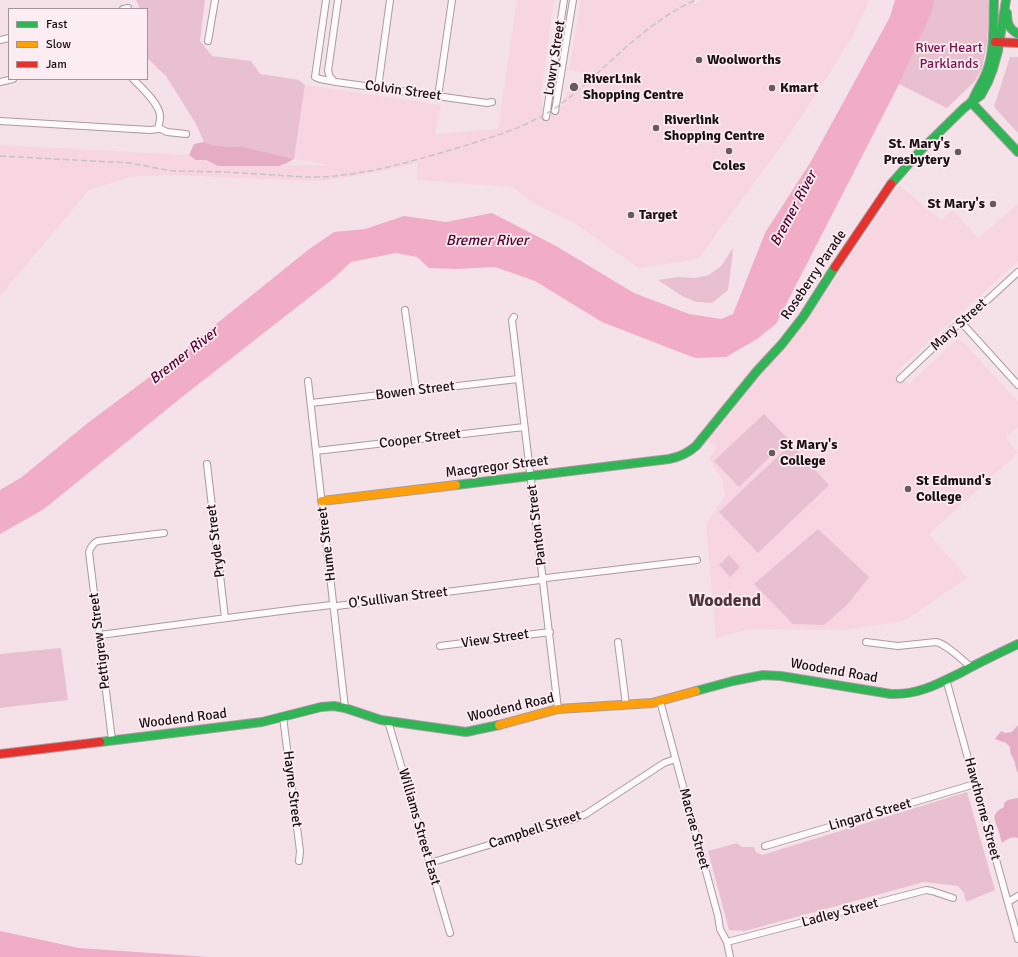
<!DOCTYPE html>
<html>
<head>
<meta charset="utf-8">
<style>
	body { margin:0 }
	#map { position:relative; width:1018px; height:957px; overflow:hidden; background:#f5e1e8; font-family:Signika,sans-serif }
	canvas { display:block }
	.legend { position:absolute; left:8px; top:8px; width:140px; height:72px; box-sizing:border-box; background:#fcedf2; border:1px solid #a29599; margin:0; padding:5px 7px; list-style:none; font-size:12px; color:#1b1014 }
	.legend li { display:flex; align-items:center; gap:8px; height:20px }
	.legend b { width:20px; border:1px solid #a29599 }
</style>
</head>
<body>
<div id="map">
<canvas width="1018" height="957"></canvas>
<ul class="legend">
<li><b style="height:5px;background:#30b455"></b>Fast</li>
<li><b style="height:5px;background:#ff9f0a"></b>Slow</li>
<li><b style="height:5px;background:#e5322d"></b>Jam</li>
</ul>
</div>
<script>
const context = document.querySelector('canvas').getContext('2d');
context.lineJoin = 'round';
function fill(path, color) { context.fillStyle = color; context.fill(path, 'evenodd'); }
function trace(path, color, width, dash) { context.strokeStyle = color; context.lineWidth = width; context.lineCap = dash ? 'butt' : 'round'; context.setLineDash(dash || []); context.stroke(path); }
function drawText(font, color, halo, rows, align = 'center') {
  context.font = font + ' Signika,sans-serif'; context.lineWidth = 3.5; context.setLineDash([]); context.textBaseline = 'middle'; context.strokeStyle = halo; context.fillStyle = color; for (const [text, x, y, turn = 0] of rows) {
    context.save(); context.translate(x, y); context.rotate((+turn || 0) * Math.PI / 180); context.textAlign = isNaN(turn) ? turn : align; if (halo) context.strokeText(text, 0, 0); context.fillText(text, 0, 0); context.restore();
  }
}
fill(new Path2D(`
	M517,0H554L541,94L543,118L566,104L563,98L567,95L566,93L593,69L585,74L569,69L581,0H680L677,3L684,0H692L695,4L702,0H869L867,5L854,34L813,99L777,152L698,259L639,268L574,223L535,204L512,187L417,180V163L377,172L328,180L304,181L171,175L130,177L89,190L0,296V145L189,155L218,166L329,165L294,159L305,85L441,105L435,134L498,129Z
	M899,185L941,220L953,210L978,238L1018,204V261L897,371L909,384L957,339L962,341L1018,401V427L1006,438L1018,453L929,534L967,578L904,621L844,630L749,629L716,638L706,524L725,496L722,479L709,458L717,447L708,441L817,305Z`), '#f7d6e2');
fill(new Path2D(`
	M136,0H205L200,41L212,56L251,61L260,74L299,80L305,85L294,159L244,147H227L212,145L204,142L196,124L166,76L147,58V9H139V6Z
	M935,0H990L987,43L982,69L974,82L947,108L899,84Z
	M1010,57H1018V133L994,107Z
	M733,248L732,260L728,290L712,303L696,302L682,296L658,280L678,277L695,278L709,275L722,265Z
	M764,414L788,439L739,487L714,461Z
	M791,444L829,485L758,553L719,512Z
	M818,529L869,577L847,605L824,625L793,624L754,584Z
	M729,555L740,567L730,577L719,565Z
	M61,648L68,700L0,708V654Z
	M967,792L995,890L966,902L964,893L958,886L924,882L745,931L729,930L708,851L737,843L742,847H754L756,852L762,855Z`), '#e9c0cf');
fill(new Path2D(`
	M204,142L212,145L227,147H244L294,159L287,163L279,166H218L206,160H196L189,155L194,144Z
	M1018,725V773C1015,768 1016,764 1014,760C1011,754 1010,754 1010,747L1006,743L995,739L1001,731L1005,733L1012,732Z
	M1018,798V838C1012,836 1007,839 1002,843C1000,838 1000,834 998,829C994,818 991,814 1004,807V803L1008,800Z`), '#e6acc3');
fill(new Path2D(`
	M895,0H935L929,18L899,84L776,324L757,339L726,357L695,358L602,322L535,281L495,267L456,269L429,268L417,257L396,253L351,262L334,278L182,397L44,509L0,534V490L22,477L89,422L159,370L308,250L334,232L365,229L404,216L446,222L492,213L556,246L634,293L689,314L721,319L733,314L765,233L810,163L890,17Z
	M0,931L79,948L209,957H0Z`), '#f1acc6');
const street = new Path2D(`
	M326,0L315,77L320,79L336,82L487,103L492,102
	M123,9L128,8
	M0,40L9,38
	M208,41L215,0
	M334,81L330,77L328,71L338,0
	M0,82L13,79
	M378,88L390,0
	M438,97L452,0
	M555,111L573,0
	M546,117L564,0
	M0,121L150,130L158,129C159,125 160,120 160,116C160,104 141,87 133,79
	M158,129H161L167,132L186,134
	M405,310L416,390
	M514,317L512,320L558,709
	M961,322L1018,385
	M900,379L955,327L969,317L1018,272
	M308,381L345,708
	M311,403L518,379
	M316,451L524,427
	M207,464L225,618
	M99,635C176,625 253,614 331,605L337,606L540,580L546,578L697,560
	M618,642L626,705
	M866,642L898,646L936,642C948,645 961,659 971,667
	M440,646L550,632
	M946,679L1018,939
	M660,701L718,916L720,929L727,942L730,957
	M283,717L300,851L299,861
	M388,721L450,933
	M112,740L89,552C91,546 93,543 98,541L164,533
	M765,846L975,784
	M430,863L577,818L586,814L664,763L675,759
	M1008,902L1018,896
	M727,942L926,890L932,891L953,898`);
const fast = new Path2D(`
	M1007,13C1007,23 1009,29 1018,34
	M971,102L1018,152
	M972,102C976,91 983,82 987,71C995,49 993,23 994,0
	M891,184L921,150L964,108L981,95L988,82L993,69L998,51L1006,0
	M456,485L669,459C680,457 688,453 696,446L757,371L782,344L803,317L835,267
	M696,691L733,681L763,675L781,676L891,694C918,695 938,684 962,672C980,662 999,653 1018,644
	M100,742L262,722L321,707L334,706L345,708L381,720L466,732L499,725`);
const slow = new Path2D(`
	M322,501L456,485
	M499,725L558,709L652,703L696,691`);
const jam = new Path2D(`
	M995,42L1018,43
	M835,267L891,184
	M0,754L100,742`);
trace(street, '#aa9ba0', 8);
trace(fast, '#aa9ba0', 10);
trace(slow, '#aa9ba0', 10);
trace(jam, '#aa9ba0', 10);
trace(street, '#fefafc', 6);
trace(fast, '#30b455', 8);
trace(slow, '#ff9f0a', 8);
trace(jam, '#e5322d', 8);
trace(new Path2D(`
	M0,156L130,163L172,171L225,172L306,177C356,178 406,163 454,149C492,137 533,126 565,101C607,68 646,21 696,0`), '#c8c3c5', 1.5, [6, 3]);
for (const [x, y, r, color] of [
	[699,60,4,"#67595e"],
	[574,87,5,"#67595e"],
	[772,88,4,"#67595e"],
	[656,128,4,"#67595e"],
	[729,151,4,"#67595e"],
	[958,152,4,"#67595e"],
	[993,204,4,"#67595e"],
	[631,215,4,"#67595e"],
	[772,453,4,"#67595e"],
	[908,489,4,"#67595e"]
]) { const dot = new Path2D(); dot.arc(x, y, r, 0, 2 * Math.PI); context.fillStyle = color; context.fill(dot); trace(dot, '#fcedf2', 1.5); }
drawText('14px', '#7a1149', '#fcedf2', [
	["River Heart",949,48],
	["Parklands",949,64]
]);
drawText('14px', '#1b1014', '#fcedf2', [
	["Lowry Street",555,58,-81],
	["Colvin Street",403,91,8],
	["Roseberry Parade",814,275,-56],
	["Mary Street",959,325,-42],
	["Bowen Street",415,391,-7],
	["Cooper Street",420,439,-7],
	["Macgregor Street",497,467,-7],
	["Panton Street",537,525,-97],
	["Pryde Street",216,541,-97],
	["Hume Street",327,544,-97],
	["O'Sullivan Street",398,598,-7],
	["View Street",495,639,-8],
	["Pettigrew Street",100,641,-97],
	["Woodend Road",834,671,10],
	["Woodend Road",511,708,-13],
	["Woodend Road",183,719,-7],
	["Hayne Street",292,789,83],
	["Hawthorne Street",982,809,75],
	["Lingard Street",870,815,-16],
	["Williams Street East",419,827,74],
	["Macrae Street",694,829,75],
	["Campbell Street",535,830,-18],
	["Ladley Street",840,913,-15]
]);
drawText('bold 14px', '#1b1014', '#fcedf2', [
	["Woolworths",707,60],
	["RiverLink",583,79],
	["Shopping Centre",583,95],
	["Kmart",780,88],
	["Riverlink",664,120],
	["Shopping Centre",664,136],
	["St. Mary's",950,144,"right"],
	["Presbytery",950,160,"right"],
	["Coles",729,166,"center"],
	["St Mary's",985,204,"right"],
	["Target",639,215],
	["St Mary's",780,445],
	["College",780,461],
	["St Edmund's",916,481],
	["College",916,497]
], 'left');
drawText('italic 15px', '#560531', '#fcedf2', [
	["Bremer River",794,209,-62],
	["Bremer River",487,241],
	["Bremer River",184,356,-38]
]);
drawText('bold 18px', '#4f343e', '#fcedf2', [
	["Woodend",725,601]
]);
</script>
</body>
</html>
